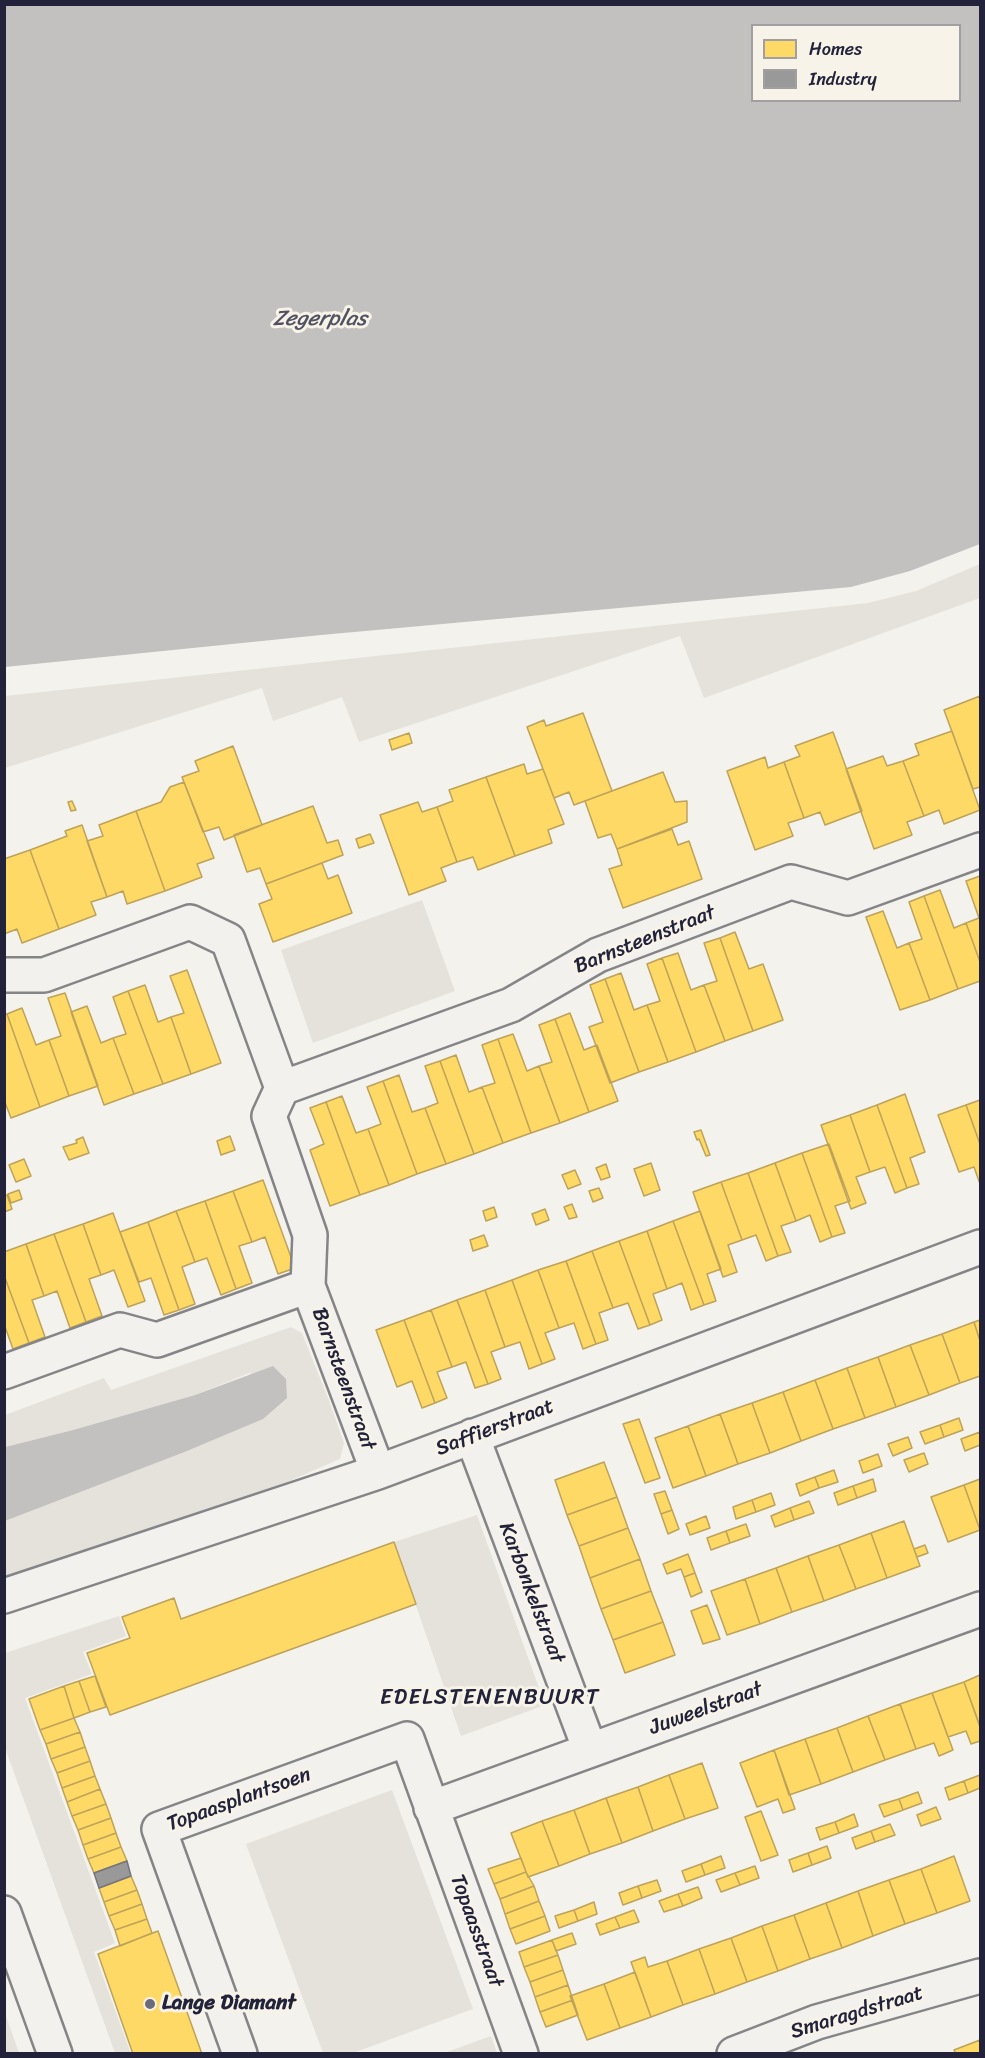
<!DOCTYPE html>
<html>
<head>
<meta charset="utf-8">
<style>
	body { margin:0 }
	#map { position:relative; width:985px; height:2058px; overflow:hidden; background:#f4f2ec; font-family:Sriracha,sans-serif }
	canvas { display:block }
	.frame { position:absolute; inset:0; border:6px solid #22223b; pointer-events:none }
	.legend { position:absolute; left:751px; top:24px; width:210px; height:78px; box-sizing:border-box; background:#f7f3e8; border:2px solid #a29fa3; margin:0; padding:8px 10px; list-style:none; font-size:18px; color:#22223b }
	.legend li { display:flex; align-items:center; gap:12px; height:30px }
	.legend b { width:30px; border:2px solid #a29fa3 }
</style>
</head>
<body>
<div id="map">
<canvas width="985" height="2058"></canvas>
<div class="frame"></div>
<ul class="legend">
<li><b style="height:16px;background:#ffd966"></b>Homes</li>
<li><b style="height:16px;background:#999"></b>Industry</li>
</ul>
</div>
<script>
const context = document.querySelector('canvas').getContext('2d');
context.lineJoin = 'round';
function fill(path, color) { context.fillStyle = color; context.fill(path, 'evenodd'); }
function trace(path, color, width, dash) { context.strokeStyle = color; context.lineWidth = width; context.lineCap = dash ? 'butt' : 'round'; context.setLineDash(dash || []); context.stroke(path); }
function drawText(font, color, halo, rows, align = 'center') {
  context.font = font + ' Sriracha,sans-serif'; context.lineWidth = 6; context.setLineDash([]); context.textBaseline = 'middle'; context.strokeStyle = halo; context.fillStyle = color; for (const [text, x, y, turn = 0] of rows) {
    context.save(); context.translate(x, y); context.rotate((+turn || 0) * Math.PI / 180); context.textAlign = isNaN(turn) ? turn : align; if (halo) context.strokeText(text, 0, 0); context.fillText(text, 0, 0); context.restore();
  }
}
fill(new Path2D(`
	M980,564V598L704,698L680,636L359,742L342,697L273,721L262,688L5,768V696L868,603L916,591Z
	M422,900L455,991L313,1043L281,950Z
	M291,1327L302,1333L328,1398L344,1443L340,1459L287,1482L5,1584V1521L182,1453L252,1372L195,1395L73,1430L5,1447V1415L104,1378L111,1390Z
	M477,1515L545,1705L461,1736L394,1542Z
	M119,1616L126,1636L83,1652L92,1674L25,1698L115,1943L94,1952L131,2054L115,2053L4,1745L5,1653Z
	M392,1790L473,2009L353,2053H323L246,1844Z
	M4,2013H5L19,2053H5Z
	M491,2036L497,2053H444Z`), '#e5e2dc');
fill(new Path2D(`
	M5,4L980,5V544L910,571L851,587L321,635L5,667ZM752,26H960V100H752Z
	M273,1366L286,1379L287,1398L263,1419L182,1453L5,1521V1447L73,1430L195,1395Z`), '#c3c0c0');
const homes = new Path2D(`
	M980,696V787L973,789L944,710Z
	M583,713L612,791L574,805L569,792L554,798L527,727L544,720L546,726Z
	M952,731L980,810L944,824L939,810L924,816L903,761L919,755L915,744Z
	M833,732L862,811L825,825L820,812L804,818L784,762L800,756L795,746Z
	M409,733L412,743L392,750L389,740Z
	M233,746L262,825L224,840L219,827L203,832L182,777L199,771L195,761Z
	M883,756L887,766L903,761L924,816L907,822L912,835L874,849L846,769Z
	M765,757L768,768L784,762L804,818L788,823L793,836L755,850L727,771Z
	M524,764L527,774L543,769L564,824L548,830L552,843L515,856L486,777Z
	M663,772L675,802L687,801V822L617,849L611,834L598,838L585,801Z
	M486,777L515,856L478,870L473,857L457,862L437,807L453,801L449,790Z
	M184,782L214,858L197,864L202,877L165,891L136,811L161,802L170,787Z
	M72,801L76,810L71,811L68,802Z
	M418,802L422,812L437,807L457,862L441,868L446,881L409,895L380,815Z
	M313,806L327,843L338,840L343,855L266,884L260,868L247,872L234,835Z
	M136,811L165,891L127,904L123,891L107,897L87,841L103,836L99,825Z
	M82,825L107,897L91,902L96,915L59,929L30,850L67,836L65,831Z
	M672,829L678,845L689,841L702,879L623,908L609,869L622,865L617,849Z
	M370,834L374,843L359,848L356,839Z
	M30,850L59,929L22,943L17,929L4,934V859Z
	M322,863L328,879L338,875L352,913L273,942L259,904L272,899L266,884Z
	M980,876V962L966,923L979,918L966,881Z
	M940,890L954,928L966,923L980,962V981L958,989L924,896Z
	M924,896L958,989L930,1000L909,943L922,939L909,902Z
	M883,911L897,948L909,943L930,1000L900,1010L866,917Z
	M735,932L749,969L763,964L783,1020L753,1031L720,938Z
	M720,938L753,1031L725,1041L704,985L717,981L704,943Z
	M678,953L691,990L704,985L725,1041L696,1052L662,958Z
	M662,958L696,1052L668,1062L647,1005L660,1001L647,964Z
	M187,970L221,1063L191,1074L171,1017L184,1013L170,976Z
	M621,973L634,1010L647,1005L668,1062L639,1072L605,979Z
	M605,979L639,1072L610,1083L589,1027L603,1022L590,985Z
	M145,985L158,1022L171,1017L191,1074L163,1084L128,991Z
	M128,991L163,1084L134,1094L113,1038L126,1034L113,997Z
	M65,993L98,1086L69,1096L49,1040L61,1036L48,998Z
	M87,1006L101,1043L113,1038L134,1094L104,1105L71,1012Z
	M22,1008L36,1045L49,1040L69,1096L40,1107L7,1014Z
	M570,1013L584,1050L597,1045L618,1101L589,1112L555,1019Z
	M4,1014H7L40,1107L11,1118L4,1100Z
	M555,1019L589,1112L560,1123L539,1066L552,1062L539,1025Z
	M513,1034L527,1071L539,1066L560,1123L531,1133L498,1039Z
	M498,1039L531,1133L503,1143L482,1087L495,1083L482,1045Z
	M456,1055L469,1092L482,1087L503,1143L474,1154L440,1061Z
	M440,1061L474,1154L446,1164L425,1108L438,1103L425,1066Z
	M399,1075L412,1112L425,1108L446,1164L417,1174L383,1081Z
	M383,1081L417,1174L389,1185L368,1129L381,1124L367,1087Z
	M905,1094L925,1152L910,1158L919,1184L907,1188L877,1105Z
	M342,1096L356,1133L368,1129L389,1185L360,1195L326,1102Z
	M980,1100V1144L966,1105Z
	M326,1102L360,1195L330,1206L310,1150L324,1144L310,1108Z
	M877,1105L907,1188L895,1193L885,1167L870,1172L850,1115Z
	M966,1105L980,1144V1184L974,1167L959,1172L938,1115Z
	M850,1115L870,1172L856,1177L866,1203L851,1209L821,1125Z
	M701,1130L710,1155L706,1156L699,1139L697,1140L694,1132Z
	M230,1136L235,1150L221,1155L217,1141Z
	M83,1137L89,1153L69,1160L63,1147L77,1143L76,1140Z
	M829,1144L850,1201L835,1206L845,1233L832,1237L802,1153Z
	M802,1153L832,1237L820,1242L810,1215L796,1221L775,1163Z
	M24,1159L31,1176L16,1182L9,1165Z
	M651,1163L660,1190L644,1196L634,1169Z
	M775,1163L796,1221L781,1226L791,1252L778,1256L748,1173Z
	M606,1164L610,1177L601,1180L596,1168Z
	M575,1170L581,1184L568,1189L562,1175Z
	M748,1173L778,1256L766,1261L756,1235L742,1240L721,1182Z
	M263,1180L295,1268L278,1274L265,1237L252,1242L233,1191Z
	M721,1182L742,1240L728,1245L737,1272L723,1277L693,1192Z
	M599,1188L603,1198L593,1202L589,1191Z
	M19,1190L22,1199L11,1203L8,1194Z
	M233,1191L252,1242L239,1246L252,1283L236,1289L205,1201Z
	M7,1195L12,1209L4,1212V1196Z
	M205,1201L236,1289L221,1295L207,1258L195,1262L176,1211Z
	M572,1204L577,1217L569,1219L564,1207Z
	M494,1207L497,1217L486,1221L483,1211Z
	M545,1209L549,1220L536,1225L532,1214Z
	M176,1211L195,1262L182,1267L195,1304L179,1310L148,1222Z
	M700,1211L721,1269L707,1274L716,1301L704,1305L673,1221Z
	M113,1213L145,1301L128,1307L114,1270L101,1275L83,1224Z
	M673,1221L704,1305L691,1310L682,1283L667,1289L647,1231Z
	M148,1222L179,1310L164,1315L151,1278L139,1282L120,1232Z
	M83,1224L101,1275L89,1279L102,1316L86,1322L54,1234Z
	M647,1231L667,1289L653,1294L662,1320L650,1325L619,1241Z
	M54,1234L86,1322L70,1328L57,1291L44,1296L26,1244Z
	M484,1235L488,1246L473,1251L470,1240Z
	M619,1241L650,1325L638,1329L628,1303L613,1308L592,1251Z
	M26,1244L44,1296L32,1300L45,1337L29,1343L4,1275V1252Z
	M592,1251L613,1308L599,1313L608,1340L596,1344L566,1261Z
	M566,1261L596,1344L583,1349L574,1323L559,1328L538,1270Z
	M538,1270L559,1328L545,1333L555,1359L542,1364L512,1280Z
	M4,1275L29,1343L13,1349L4,1324Z
	M512,1280L542,1364L529,1369L520,1342L505,1347L485,1290Z
	M485,1290L505,1347L491,1352L501,1379L488,1384L457,1300Z
	M457,1300L488,1384L475,1388L466,1362L452,1367L431,1310Z
	M431,1310L452,1367L437,1372L447,1398L435,1403L404,1320Z
	M404,1320L435,1403L422,1408L412,1381L397,1387L376,1330Z
	M980,1320V1341L974,1322Z
	M974,1322L980,1341V1376L960,1383L942,1334Z
	M942,1334L960,1383L929,1395L910,1345Z
	M910,1345L929,1395L896,1407L878,1357Z
	M878,1357L896,1407L865,1418L847,1368Z
	M847,1368L865,1418L833,1429L815,1380Z
	M815,1380L833,1429L801,1441L783,1392Z
	M783,1392L801,1441L770,1453L752,1403Z
	M752,1403L770,1453L738,1464L720,1414Z
	M720,1414L738,1464L706,1476L688,1426Z
	M959,1418L963,1430L944,1437L940,1425Z
	M639,1419L660,1478L645,1483L623,1424Z
	M940,1425L944,1437L925,1444L920,1432Z
	M688,1426L706,1476L673,1488L655,1438Z
	M980,1432V1445L965,1451L961,1439Z
	M908,1437L912,1448L893,1456L888,1444Z
	M924,1453L928,1464L909,1472L904,1460Z
	M878,1454L882,1466L863,1473L859,1461Z
	M604,1462L617,1497L567,1515L555,1480Z
	M834,1470L838,1482L819,1488L815,1477Z
	M815,1477L819,1488L800,1496L796,1484Z
	M873,1479L876,1491L857,1498L853,1486Z
	M980,1479V1530L964,1485Z
	M964,1485L980,1530L948,1542L931,1497Z
	M853,1486L857,1498L838,1505L834,1493Z
	M665,1491L672,1510L661,1514L654,1494Z
	M771,1493L775,1505L756,1512L752,1500Z
	M617,1497L628,1528L579,1546L567,1515Z
	M752,1500L756,1512L736,1519L733,1507Z
	M809,1501L814,1513L794,1520L790,1508Z
	M790,1508L794,1520L775,1527L771,1516Z
	M672,1510L679,1529L668,1534L661,1514Z
	M706,1516L710,1528L690,1535L686,1524Z
	M904,1521L920,1566L887,1578L871,1533Z
	M746,1524L750,1536L730,1543L726,1531Z
	M628,1528L640,1559L590,1578L579,1546Z
	M726,1531L730,1543L711,1550L707,1538Z
	M871,1533L887,1578L856,1589L839,1545Z
	M394,1542L416,1604L110,1715L87,1653L130,1638L122,1617L174,1598L181,1619Z
	M839,1545L856,1589L824,1601L808,1556Z
	M925,1545L928,1553L917,1557L914,1549Z
	M688,1554L695,1573L684,1577L681,1569L667,1574L663,1564Z
	M808,1556L824,1601L792,1612L776,1568Z
	M640,1559L651,1591L601,1609L590,1578Z
	M776,1568L792,1612L760,1624L745,1579Z
	M695,1573L702,1592L691,1597L684,1577Z
	M745,1579L760,1624L727,1635L711,1591Z
	M651,1591L663,1622L613,1640L601,1609Z
	M707,1605L720,1639L703,1644L691,1611Z
	M663,1622L675,1655L625,1673L613,1640Z
	M980,1675V1726L964,1682Z
	M95,1676L106,1707L90,1712L79,1681Z
	M79,1681L90,1712L74,1718L64,1686Z
	M964,1682L980,1727V1741L971,1744L966,1731L948,1737L932,1693Z
	M64,1686L74,1718L40,1730L29,1699Z
	M932,1693L953,1750L939,1756L934,1743L916,1749L900,1704Z
	M900,1704L916,1749L885,1760L868,1716Z
	M868,1716L885,1760L853,1772L837,1728Z
	M74,1718L80,1732L46,1744L40,1730Z
	M837,1728L853,1772L821,1784L805,1739Z
	M80,1732L85,1747L51,1759L46,1744Z
	M805,1739L821,1784L789,1795L774,1750Z
	M85,1747L90,1761L57,1773L51,1759Z
	M774,1750L795,1809L783,1813L778,1799L757,1807L740,1763Z
	M90,1761L95,1776L62,1788L57,1773Z
	M702,1763L718,1808L685,1819L669,1775Z
	M669,1775L685,1819L653,1831L638,1787Z
	M980,1775V1788L968,1793L964,1781Z
	M95,1776L100,1789L67,1802L62,1788Z
	M964,1781L968,1793L949,1800L945,1788Z
	M638,1787L653,1831L622,1843L606,1798Z
	M100,1789L106,1804L72,1816L67,1802Z
	M918,1792L922,1803L903,1810L899,1799Z
	M606,1798L622,1843L590,1854L574,1810Z
	M899,1799L903,1810L884,1817L879,1805Z
	M106,1804L111,1818L78,1830L72,1816Z
	M936,1807L941,1819L921,1826L917,1815Z
	M574,1810L590,1854L559,1866L542,1821Z
	M761,1811L778,1855L761,1861L745,1817Z
	M854,1814L858,1826L839,1833L835,1822Z
	M111,1818L116,1833L83,1845L78,1830Z
	M542,1821L559,1866L528,1877L511,1833Z
	M835,1822L839,1833L820,1840L816,1828Z
	M890,1824L895,1835L875,1842L871,1831Z
	M871,1831L875,1842L856,1849L852,1838Z
	M116,1833L121,1847L88,1859L83,1845Z
	M827,1846L831,1858L812,1865L808,1853Z
	M121,1847L127,1861L94,1873L88,1859Z
	M808,1853L812,1865L793,1872L789,1860Z
	M721,1856L725,1868L705,1875L701,1864Z
	M954,1856L970,1901L937,1913L921,1869Z
	M521,1858L526,1872L494,1884L488,1869Z
	M701,1864L705,1875L686,1882L682,1871Z
	M755,1866L759,1878L740,1885L735,1873Z
	M921,1869L937,1913L905,1924L889,1880Z
	M526,1872L534,1886L500,1899L494,1884Z
	M735,1873L740,1885L721,1892L716,1880Z
	M131,1876L137,1890L104,1902L99,1888Z
	M657,1880L661,1891L642,1898L638,1886Z
	M889,1880L905,1924L873,1936L858,1891Z
	M534,1886L539,1901L505,1914L500,1899Z
	M638,1886L642,1898L623,1905L619,1893Z
	M698,1887L702,1898L683,1906L678,1894Z
	M137,1890L142,1904L109,1916L104,1902Z
	M858,1891L873,1936L842,1948L826,1903Z
	M678,1894L683,1906L664,1912L659,1901Z
	M539,1901L545,1916L510,1929L505,1914Z
	M594,1902L597,1914L578,1921L574,1910Z
	M826,1903L842,1948L810,1959L794,1915Z
	M142,1904L147,1919L115,1930L109,1916Z
	M574,1910L578,1921L559,1928L555,1916Z
	M634,1910L639,1922L620,1928L615,1917Z
	M794,1915L810,1959L778,1971L762,1926Z
	M545,1916L550,1931L516,1944L510,1929Z
	M615,1917L620,1928L600,1935L596,1924Z
	M147,1919L152,1933L120,1946L115,1930Z
	M762,1926L778,1971L747,1982L731,1938Z
	M158,1931L202,2054H133L98,1954Z
	M572,1933L576,1944L556,1951L552,1940Z
	M731,1938L747,1982L715,1994L699,1949Z
	M552,1940L558,1955L524,1967L519,1952Z
	M699,1949L715,1994L683,2005L667,1961Z
	M558,1955L563,1970L530,1982L524,1967Z
	M645,1957L648,1967L667,1961L683,2005L651,2017L631,1962Z
	M563,1970L568,1985L535,1997L530,1982Z
	M635,1972L651,2017L620,2028L604,1984Z
	M604,1984L620,2028L587,2040L570,1996Z
	M568,1985L573,2000L540,2012L535,1997Z
	M573,2000L578,2015L546,2027L540,2012Z
	M980,2040V2054H956L954,2050Z`);
fill(homes, '#ffd966');
trace(homes, '#bda259', 1.5);
const industry = new Path2D(`
	M127,1861L131,1876L99,1888L94,1873Z`);
fill(industry, '#999');
trace(industry, '#75757d', 1.5);
const minor = new Path2D(`
	M4,975H44L190,922L228,940L282,1088L269,1116L310,1235L308,1286L378,1472
	M282,1088L511,1005L598,955L791,882L848,898L980,850
	M4,1372L120,1330L157,1340L308,1286
	M472,1436L590,1750
	M4,1596L378,1472L980,1247
	M431,1808L980,1609
	M4,1913L55,2054
	M240,2054L159,1829L407,1739L521,2054
	M734,2054L817,2022L980,1976`);
trace(minor, '#858486', 38);
trace(minor, '#f2f1ed', 33);
for (const [x, y, r, color] of [
	[150,2004,6,"#6c6b79"]
]) { const dot = new Path2D(); dot.arc(x, y, r, 0, 2 * Math.PI); context.fillStyle = color; context.fill(dot); trace(dot, '#f7f3e8', 2); }
drawText('21px', '#22223b', '#f7f3e8', [
	["Barnsteenstraat",645,940,-22],
	["Barnsteenstraat",343,1379,70],
	["Saffierstraat",495,1428,-21],
	["Karbonkelstraat",531,1593,69],
	["Juweelstraat",706,1709,-20],
	["Topaasplantsoen",239,1800,-20],
	["Topaasstraat",476,1931,70],
	["Smaragdstraat",857,2013,-17]
]);
drawText('bold 21px', '#22223b', '#f7f3e8', [
	["Lange Diamant",162,2004]
], 'left');
drawText('italic 22px', '#535263', '#f7f3e8', [
	["Zegerplas",320,319]
]);
context.letterSpacing = '1.5px';
drawText('22px', '#22223b', '#f7f3e8', [
	["EDELSTENENBUURT",490,1698]
]);
context.letterSpacing = '0px';
</script>
</body>
</html>
